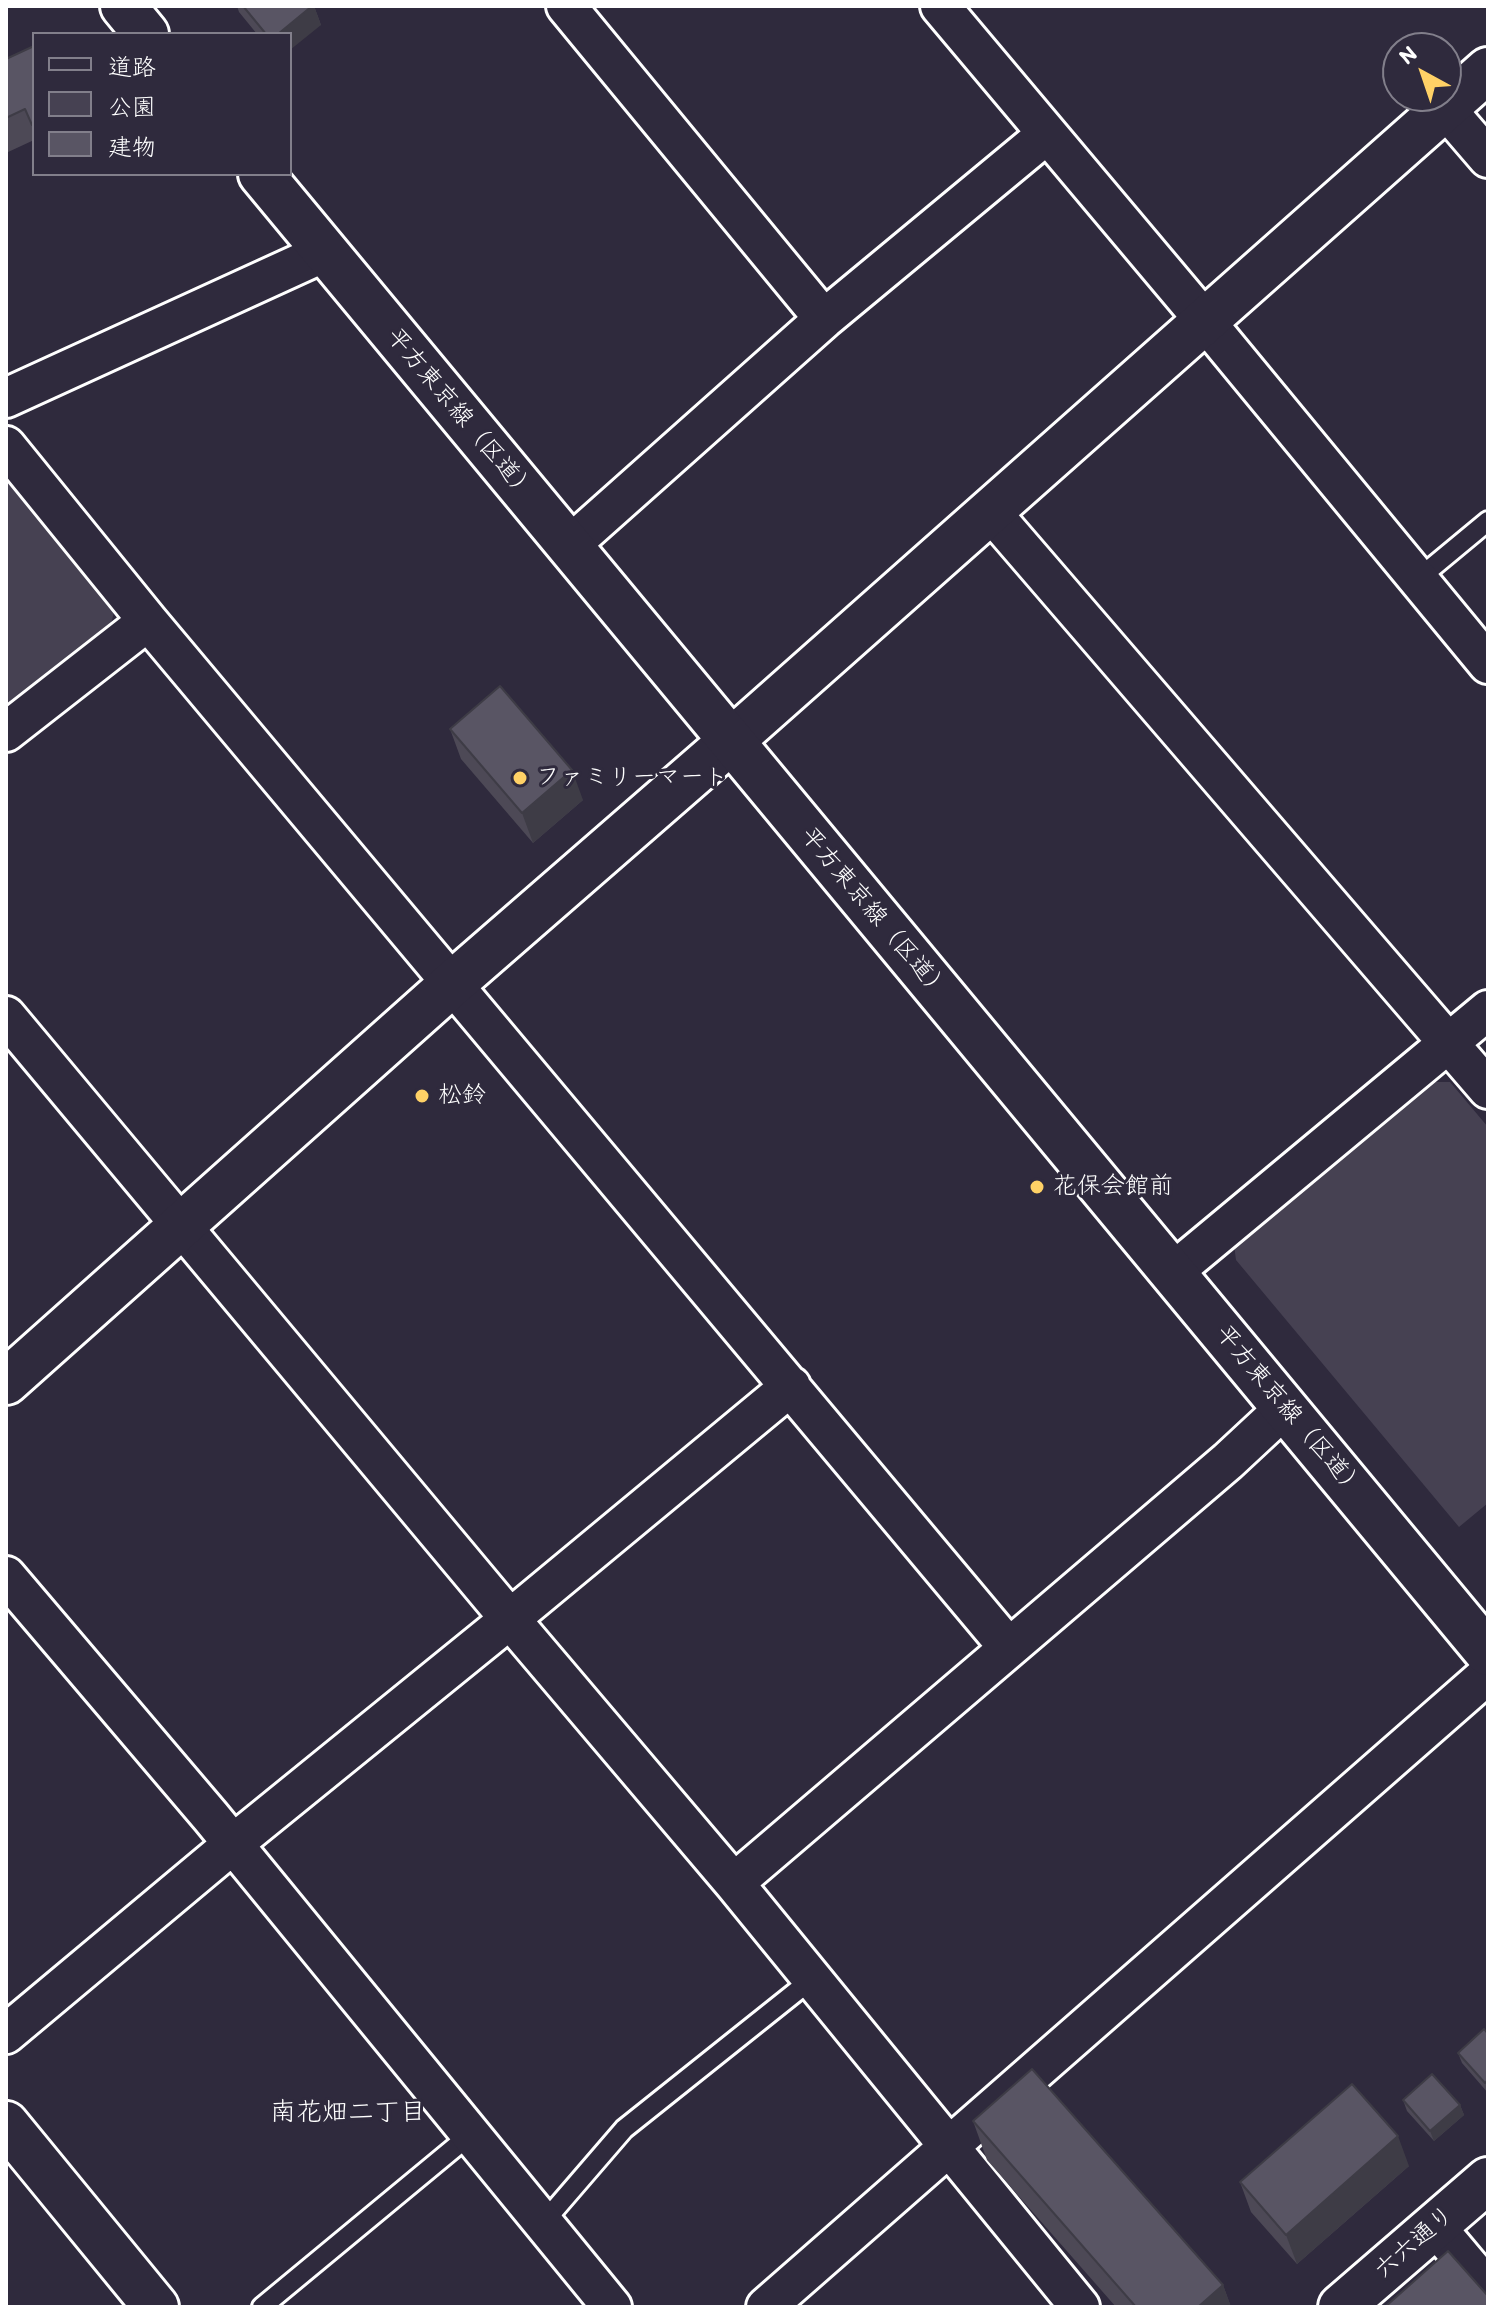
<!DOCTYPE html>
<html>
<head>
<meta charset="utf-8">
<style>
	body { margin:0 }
	#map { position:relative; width:1494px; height:2313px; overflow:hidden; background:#2f2a3d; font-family:Itim,"Klee One",sans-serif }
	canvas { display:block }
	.frame { position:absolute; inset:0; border:8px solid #fff; pointer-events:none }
	.legend { position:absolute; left:32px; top:32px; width:260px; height:144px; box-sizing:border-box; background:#2f2a3d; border:2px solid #827f8b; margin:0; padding:10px 14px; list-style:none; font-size:24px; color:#fff }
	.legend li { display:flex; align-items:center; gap:16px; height:40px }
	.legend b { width:40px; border:2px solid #827f8b }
	.north { position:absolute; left:1382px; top:32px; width:80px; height:80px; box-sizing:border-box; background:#2f2a3d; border:2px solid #827f8b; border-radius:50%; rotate:320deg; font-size:22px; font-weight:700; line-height:32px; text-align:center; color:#fff }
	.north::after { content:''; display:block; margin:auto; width:28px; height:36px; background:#ffd166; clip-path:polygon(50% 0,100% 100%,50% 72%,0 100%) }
</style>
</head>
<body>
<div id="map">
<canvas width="1494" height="2313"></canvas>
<div class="frame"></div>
<ul class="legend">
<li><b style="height:10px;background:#2f2a3d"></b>道路</li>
<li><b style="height:22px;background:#464152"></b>公園</li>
<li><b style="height:22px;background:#595564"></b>建物</li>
</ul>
<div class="north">N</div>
</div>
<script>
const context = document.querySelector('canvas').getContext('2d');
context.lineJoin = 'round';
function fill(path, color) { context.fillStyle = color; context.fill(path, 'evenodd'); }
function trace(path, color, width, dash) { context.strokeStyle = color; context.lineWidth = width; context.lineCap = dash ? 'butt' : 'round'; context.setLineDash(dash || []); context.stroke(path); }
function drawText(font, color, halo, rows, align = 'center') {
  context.font = font + ' Itim,"Klee One",sans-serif'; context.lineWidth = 6; context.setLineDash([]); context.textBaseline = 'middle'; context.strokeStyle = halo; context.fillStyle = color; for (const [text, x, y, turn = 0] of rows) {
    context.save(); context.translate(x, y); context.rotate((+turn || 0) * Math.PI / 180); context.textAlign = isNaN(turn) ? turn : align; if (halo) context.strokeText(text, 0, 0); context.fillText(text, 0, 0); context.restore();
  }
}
fill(new Path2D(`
	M6,480L115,608L110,628L6,710Z
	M1427,1082H1450L1488,1127V1503L1459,1527L1236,1260L1234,1245Z`), '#464152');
const service = new Path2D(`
	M1418,579L1488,521
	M543,2223L624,2129L812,1979
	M262,2307L471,2134`);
const minor = new Path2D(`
	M566,6L824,319
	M940,6L1205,321L1488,664
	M1445,108L1488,158
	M6,398L325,252
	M6,446L148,621L1009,1648
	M990,511L1488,1089
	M569,546L824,319L1047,134
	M6,732L148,621
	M6,1016L510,1619L734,1883L1080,2307
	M1173,1272L1488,1010
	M6,1576L211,1817L612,2307
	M734,1883L1228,1461L1286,1407
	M6,2034L233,1844L510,1619L791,1386
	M1435,2226L1488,2289
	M766,2307L1488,1674`);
const tertiary = new Path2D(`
	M6,1382L452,984L730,742L1488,70
	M6,2124L156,2307
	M1341,2307L1488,2180`);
const secondary = new Path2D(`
	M123,6L146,34
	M261,174L1488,1653`);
trace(service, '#fff', 24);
trace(minor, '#fff', 44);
trace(tertiary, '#fff', 50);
trace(secondary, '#fff', 50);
trace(service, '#2f2a3d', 18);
trace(minor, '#2f2a3d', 38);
trace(tertiary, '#2f2a3d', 44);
trace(secondary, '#2f2a3d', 44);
fill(new Path2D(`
	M237,6H314L321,25L290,34H257L239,12Z
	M34,46V140L6,153V59Z
	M450,729L583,800L533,843L461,759Z
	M1488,2034V2093L1462,2063L1458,2053Z
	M1403,2100L1460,2105L1464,2115L1434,2141L1407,2111Z
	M973,2121L1223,2285L1231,2307H1116L987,2160Z
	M1409,2166L1297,2264L1251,2212L1240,2182Z`), '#4d4956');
fill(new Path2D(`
	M312,6H314L321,25L290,50V34H278Z
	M572,770L583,800L533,843L522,813Z
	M1460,2105L1464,2115L1434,2141L1430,2131Z
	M1398,2136L1409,2166L1297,2264L1286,2235Z
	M1223,2285L1231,2307H1198Z`), '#3e3c46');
const building = new Path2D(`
	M243,6H312L278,34H266Z
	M34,46V124L32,125L25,109L6,118V59Z
	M500,686L572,770L522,813L450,729Z
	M1484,2029L1488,2034V2080L1485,2083L1458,2053Z
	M1032,2069L1223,2285L1198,2307H1136L973,2121Z
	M1432,2074L1460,2105L1430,2131L1403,2100Z
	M1352,2084L1398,2136L1286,2235L1240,2182Z
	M1448,2251L1488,2296V2307H1385Z`);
fill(building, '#595564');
trace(building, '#3e3c46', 2);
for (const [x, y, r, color] of [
	[520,778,8,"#ffd166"],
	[422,1096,8,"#ffd166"],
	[1037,1187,8,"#ffd166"]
]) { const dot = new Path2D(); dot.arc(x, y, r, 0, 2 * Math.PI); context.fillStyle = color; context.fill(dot); trace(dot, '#2f2a3d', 3); }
drawText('24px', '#fff', '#2f2a3d', [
	["平方東京線（区道）",460,415,50],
	["平方東京線（区道）",874,914,50],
	["平方東京線（区道）",1289,1412,50],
	["六六通り",1415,2243,-41]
]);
drawText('24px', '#fff', '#2f2a3d', [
	["ファミリーマート",536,778],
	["松鈴",438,1096],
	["花保会館前",1053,1187]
], 'left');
drawText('26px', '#fff', '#2f2a3d', [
	["南花畑二丁目",348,2113]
]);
</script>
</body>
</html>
